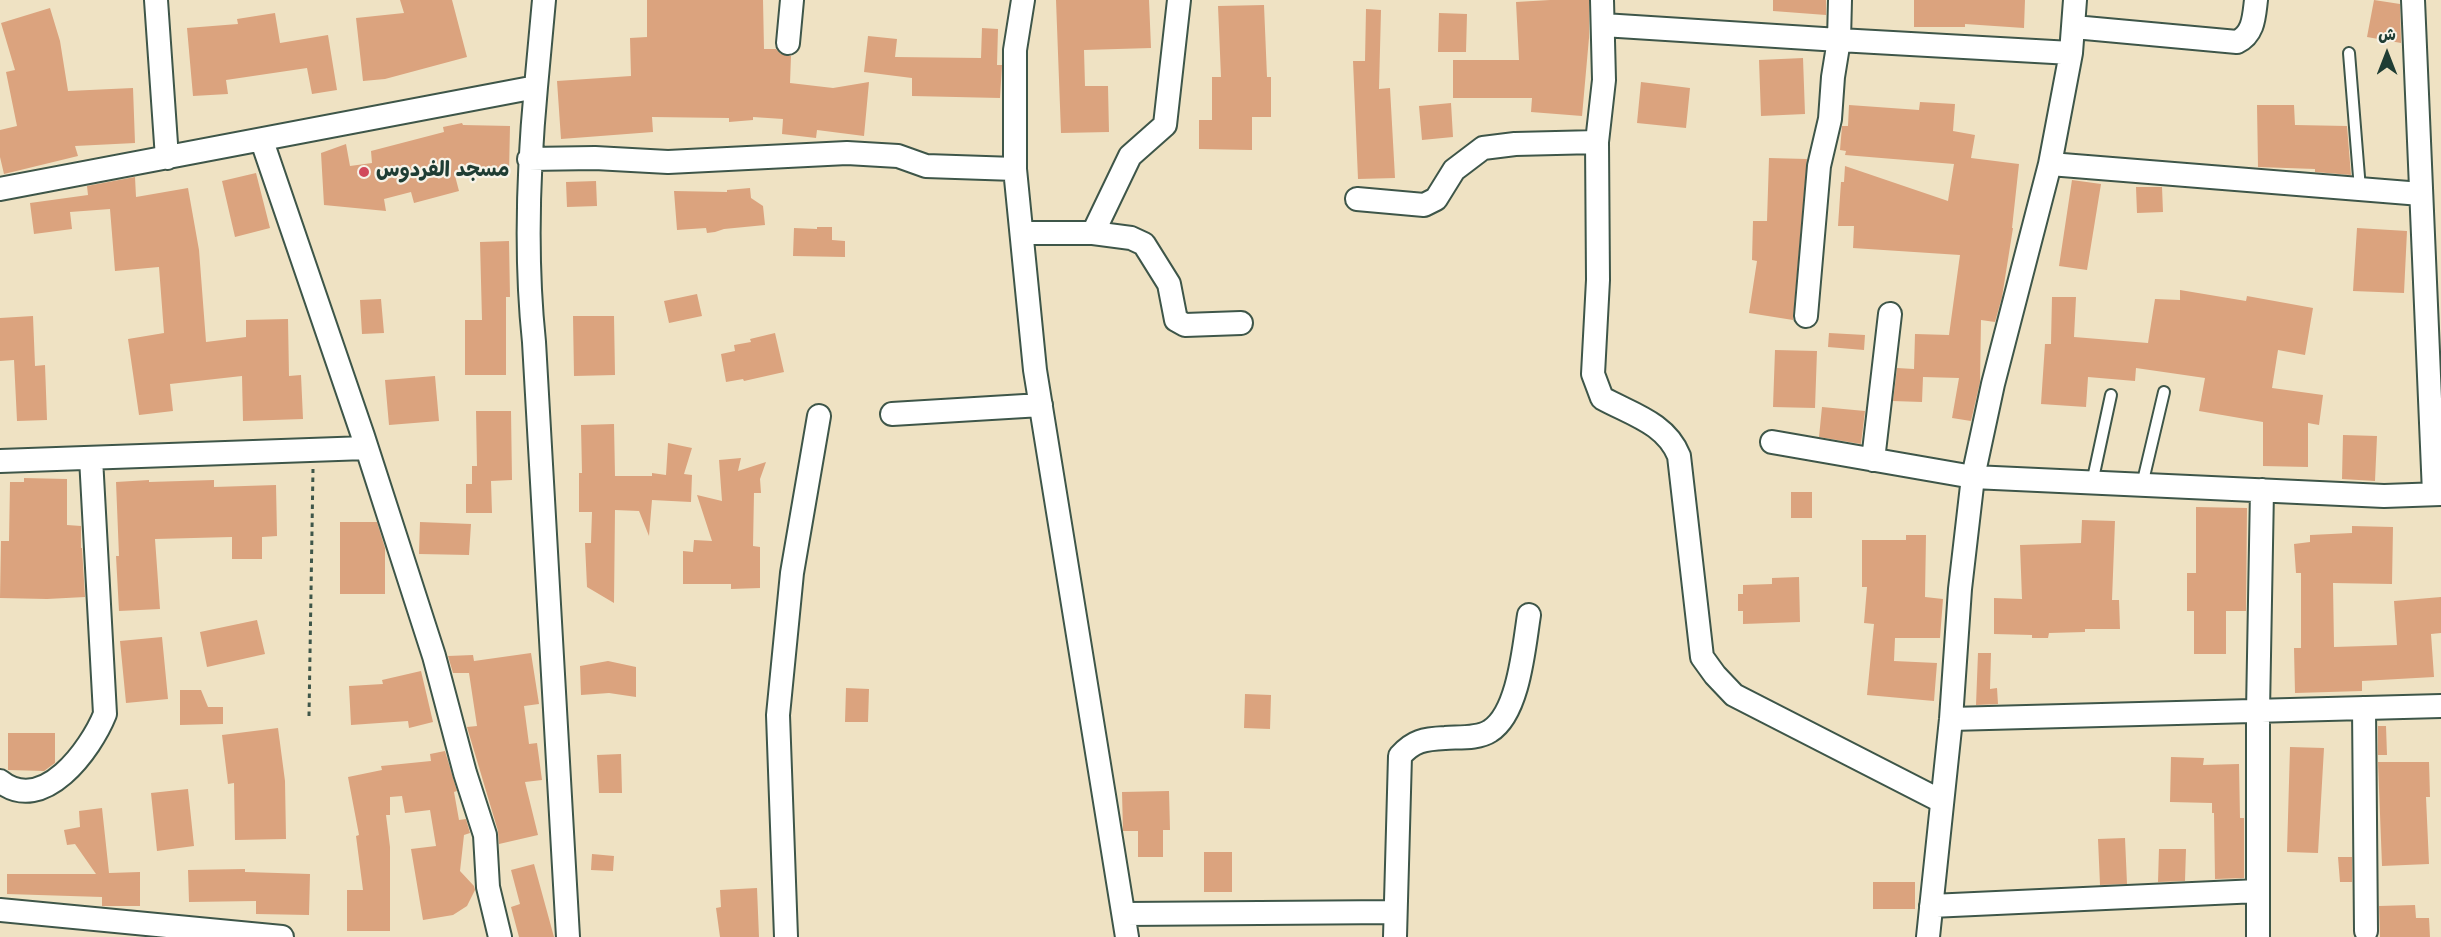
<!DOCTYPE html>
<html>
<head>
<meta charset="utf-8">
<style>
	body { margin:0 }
	#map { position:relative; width:2441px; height:937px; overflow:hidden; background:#efe2c3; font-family:Mynerve,"Playpen Sans Arabic",sans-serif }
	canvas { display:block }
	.north { position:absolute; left:2357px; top:24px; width:60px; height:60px; -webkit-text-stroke:4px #f7f3e8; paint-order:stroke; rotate:0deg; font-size:16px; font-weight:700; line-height:24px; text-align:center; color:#1f3d34 }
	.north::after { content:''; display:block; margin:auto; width:21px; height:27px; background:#1f3d34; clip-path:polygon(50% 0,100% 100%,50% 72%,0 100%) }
</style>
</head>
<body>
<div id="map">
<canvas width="2441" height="937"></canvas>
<div class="north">ش</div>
</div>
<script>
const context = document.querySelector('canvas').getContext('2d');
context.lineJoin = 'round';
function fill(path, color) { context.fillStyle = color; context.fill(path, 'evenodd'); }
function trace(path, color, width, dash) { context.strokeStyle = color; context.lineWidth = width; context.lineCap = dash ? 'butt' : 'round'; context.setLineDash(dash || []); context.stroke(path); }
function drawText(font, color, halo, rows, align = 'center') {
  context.font = font + ' Mynerve,"Playpen Sans Arabic",sans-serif'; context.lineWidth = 4.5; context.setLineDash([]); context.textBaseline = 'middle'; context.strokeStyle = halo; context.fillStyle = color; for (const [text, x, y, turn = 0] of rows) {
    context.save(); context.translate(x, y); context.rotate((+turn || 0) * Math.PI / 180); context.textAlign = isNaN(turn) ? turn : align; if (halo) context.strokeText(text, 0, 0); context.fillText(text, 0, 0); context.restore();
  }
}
fill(new Path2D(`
	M400,0H452L467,57L385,79L363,81L356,18L404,13Z
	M647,0H763L764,49H776L781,54L791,56L790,83L833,88L869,82L864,136L817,130L816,138L782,134L783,119L753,117V120L729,122V118L652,117L653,132L561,139L557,81L631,76L630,38L647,37Z
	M1056,0H1149L1151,48L1084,50L1085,86H1108L1109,132L1061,133Z
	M1550,0H1589V38L1582,116L1531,112L1532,98H1453V60H1519L1516,2Z
	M1773,0H1826V15L1773,11Z
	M1914,0H2025L2024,28L1965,24V27H1914Z
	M2374,0L2400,4L2401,43L2367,37Z
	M1264,5L1267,77H1271V117H1252V150L1199,149V120H1212V77H1221L1218,6Z
	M50,8L60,41L68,91L133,88L135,143L75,146L78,156L4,174L0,157V130L17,126L6,72L15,70L1,23Z
	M1366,9L1381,10L1379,89L1390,88L1395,178L1358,179L1353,61H1365Z
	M275,13L280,43L328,35L337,90L312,94L307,68L226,80L228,94L193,96L187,28L238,24L237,19Z
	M1439,13L1467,14L1466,52H1438Z
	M982,28L998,29L997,65H1002L1000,98L912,96V78L864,72L868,36L897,39L895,57L981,58Z
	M1803,58L1805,114L1761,116L1759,60Z
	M1641,82L1690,88L1686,128L1637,123Z
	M1920,102L1955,104L1953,131L1975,135L1971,158L2019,164L2012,228H2013L2002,297L1995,322L1981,320L1980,382L1971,421L1952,418L1959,378L1923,377L1922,402L1893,401L1897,368L1914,369L1915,334L1949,335L1960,255L1853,248L1854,226H1838L1841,182H1844L1845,166L1948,201L1954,164L1845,155L1846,151L1840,150L1842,126H1848L1849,105L1919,110Z
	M1451,103L1453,137L1422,140L1419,106Z
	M2257,105H2294L2295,125L2347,126L2351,175L2315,172V169L2258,167Z
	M462,123L463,125L510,126L509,174L454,172L459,191L414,203L411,192L384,199L386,211L324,205L321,153L346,144L350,166L372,163L371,151L444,132L443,127Z
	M1769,158L1807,159L1793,320L1749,313L1757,261L1752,260L1753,221H1767Z
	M256,173L270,228L235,237L222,181Z
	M135,177L136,197L188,188L199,250L206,342L246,337V320L288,319L289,376L301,375L303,419L243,421L242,376L170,384L173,411L139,415L128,339L164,333L159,267L115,271L110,209L70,212L72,229L34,234L30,203L88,195L87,186Z
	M2072,180L2101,184L2087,270L2059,266Z
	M596,181L597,206L567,207L566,182Z
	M2136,187H2162L2163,212L2137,213Z
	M750,188L751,198L763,206L765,225L724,229L715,232L707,233L706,228L677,230L674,191L727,192V190Z
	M817,227H832V240L845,241V257L793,256L794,228L817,229Z
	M2357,228L2407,231L2404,293L2353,291Z
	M509,241L510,297H506V375H465V320H482L480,242Z
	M2180,290L2246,301L2247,296L2313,308L2305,355L2278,350L2272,388L2323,395L2319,425L2308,423V467L2263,466V422L2199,411L2205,378L2136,368L2135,381L2088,377L2086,407L2041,404L2045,344H2051L2052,297H2076L2074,337L2148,343L2155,299L2180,300Z
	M697,294L702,316L669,323L664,301Z
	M381,299L384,333L362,334L360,300Z
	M33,316L35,366L45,365L47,420L17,421L14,360L0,361V318Z
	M573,316H614L615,375L574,376Z
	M775,333L784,372L744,381L743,379L726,382L721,354L735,351L734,345L751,342L750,339Z
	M1829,333L1865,335L1864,350L1828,347Z
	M1775,350L1817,351L1815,408L1773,407Z
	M435,376L439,421L389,425L385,380Z
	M1822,407L1865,411L1861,444L1819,437Z
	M476,411H511L512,480L491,481L492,513H466V484H472V466H477Z
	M614,424L615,476H652V473L666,475L668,443L692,448L684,474L692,475L691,502L652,500L649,536L639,511L615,510L614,603L587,587L585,543H591L592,512H579V473H582L581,425Z
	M2343,435L2377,436L2375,481L2342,479Z
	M741,458L738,471L766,462L760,479L761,493H754L753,546L760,547V588L731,589V584H683V551L693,552L694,540L712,541L697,495L722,501L719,460Z
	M24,478L67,479V525L81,526V548H82L85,597L47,599L0,598L1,541H9L10,482H24Z
	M149,480V482L214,480V487L276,485L277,536L262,537V559H232V537L155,539L160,609L119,611L116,556H119L116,482Z
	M1791,492H1812V518H1791Z
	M2196,507L2247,508L2246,611H2226V654H2194V611H2187V573H2196Z
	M2082,520L2115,521L2112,600H2119L2120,629H2085V632L2049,633L2048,638H2032V635L1994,634V598L2022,599L2020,545L2081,543Z
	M340,522H377L385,548V594H340Z
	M420,522L471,524L469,555L419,554Z
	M2352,526L2393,527L2392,584L2333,583L2334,647L2397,645L2394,601L2441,597V633L2431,634L2434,677L2362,681V691L2295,693L2294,648H2301V573H2296L2294,544L2310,542V535L2352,533Z
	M1906,535H1926L1925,597L1943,599L1940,638H1895L1894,661L1937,663L1934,701L1867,695L1874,624L1864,623L1867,587H1862V540H1906Z
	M1799,577L1800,622L1743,624V611H1738V594H1743V585L1772,584V578Z
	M257,620L265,654L207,667L200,632Z
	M162,637L168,699L126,703L120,641Z
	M531,653L539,704L524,706L529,744L537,743L542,780L525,782L538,835L499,844L498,831L467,727L477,726L469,673H453L448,656L473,655L474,661Z
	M1978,653H1991L1990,689L1997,688L1998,704L1976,705Z
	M608,661L636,667V697L609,693L581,695L580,666Z
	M421,671L433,722L409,728L408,721L351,725L349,686L383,684L382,680Z
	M846,688L869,689L868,722H845Z
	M180,690H201L208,707H223V724L180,725Z
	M1245,694L1271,695L1270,729L1244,728Z
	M2378,726H2386L2387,755H2378Z
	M278,728L285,781L286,839L235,840L234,783L228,784L222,735Z
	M8,733H55V763L44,771L8,770Z
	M2290,747L2324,748L2318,853L2287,852Z
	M445,751L457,791L454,792L459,820L466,819L470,833L464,835L460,871L474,886L475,890L467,906L453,915L423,920L411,849L436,846L430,810L405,813L402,796L390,797V815H386L390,847V931H347V890H363L356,836L359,835L348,777L382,770L381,766L431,761L430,754Z
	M621,754L622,793H599L597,755Z
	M2171,757L2204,758L2203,765L2239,764L2240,818H2244V878L2215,879L2214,813H2212V803L2170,802Z
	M2378,762H2429L2430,797H2426L2429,864L2382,866Z
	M188,789L194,846L157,851L151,793Z
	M1169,791L1170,830H1163V857H1138V831H1123L1122,792Z
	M102,808L109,873L140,872V906H102V897L7,894V874H96L75,844L67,845L64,830L80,827L79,811Z
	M2125,838L2127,884L2100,885L2098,839Z
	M2159,849H2186L2185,881L2158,882Z
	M1204,852H1232V892H1204Z
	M592,854L614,856L613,871L591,870Z
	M2338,857H2352V882H2340Z
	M534,864L554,937H519L511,907L520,904L511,870Z
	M245,869V872L310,874L309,915L256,914V901L189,902L188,870Z
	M1873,882H1915V909H1873Z
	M757,888L759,937H720L716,908L721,907L720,890Z
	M2415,905L2416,918H2429L2430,937H2380L2379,906Z`), '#dba37e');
const service = new Path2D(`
	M2349,53L2360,189
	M2092,483L2111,395
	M2142,485L2164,392`);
const minor = new Path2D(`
	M156,0L167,158
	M1023,0L1015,50V169L1035,370L1127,937
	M1602,0L1604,80L1597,142L1598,280L1593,374L1602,398C1631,414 1666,423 1679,456L1702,657L1715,675L1734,695L1941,801
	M1840,0L1839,40L2071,53
	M2413,0L2434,493
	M1603,25L1839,40L1833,77L1830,119L1819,166L1806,316
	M2074,27L2237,42C2254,34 2254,16 2256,0
	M788,43L792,0
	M536,87C528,172 525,257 534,342L568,937
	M262,141L363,436L434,656L465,773L485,835L488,887L500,937
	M529,159L595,158L668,162L847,153L898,156L926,166L1015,169
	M2050,164L2421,194
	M0,189L536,87L544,0
	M1357,199L1424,205L1436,199L1454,170L1483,148L1515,144L1597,142
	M1022,233H1093L1131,238L1144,244L1169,284L1176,320L1185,325L1241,323
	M1093,233L1130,156L1165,125L1179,0
	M892,414L1041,405
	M1772,442L1973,477L2384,496L2441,494
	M1873,460L1890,314
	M0,461L366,448
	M2364,708L2366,931
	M1951,719L2441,706
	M0,781C43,816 91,749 105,714L91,458
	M1931,906L2258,891
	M0,910L282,937
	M1125,914L1395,912
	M786,937L778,715L792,573L819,416
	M1395,937L1400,756C1413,741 1424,739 1445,738C1458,737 1478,739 1490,731C1519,713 1524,646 1529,615
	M1928,937L1951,719L1960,589L1973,477L1993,384L2050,164L2071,53L2075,0
	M2258,937V711L2262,490`);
trace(service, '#3e5649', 14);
trace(minor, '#3e5649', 26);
trace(new Path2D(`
	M309,716L313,469`), '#3e5649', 3, [4.5, 4.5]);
trace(service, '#fff', 10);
trace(minor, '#fff', 22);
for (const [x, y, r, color] of [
	[364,172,6,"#d1495b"]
]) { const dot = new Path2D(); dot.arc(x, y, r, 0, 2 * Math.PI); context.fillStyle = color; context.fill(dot); trace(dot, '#f7f3e8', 2); }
drawText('bold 21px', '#1f3d34', '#f7f3e8', [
	["مسجد الفردوس",376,172]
], 'left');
</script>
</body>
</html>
